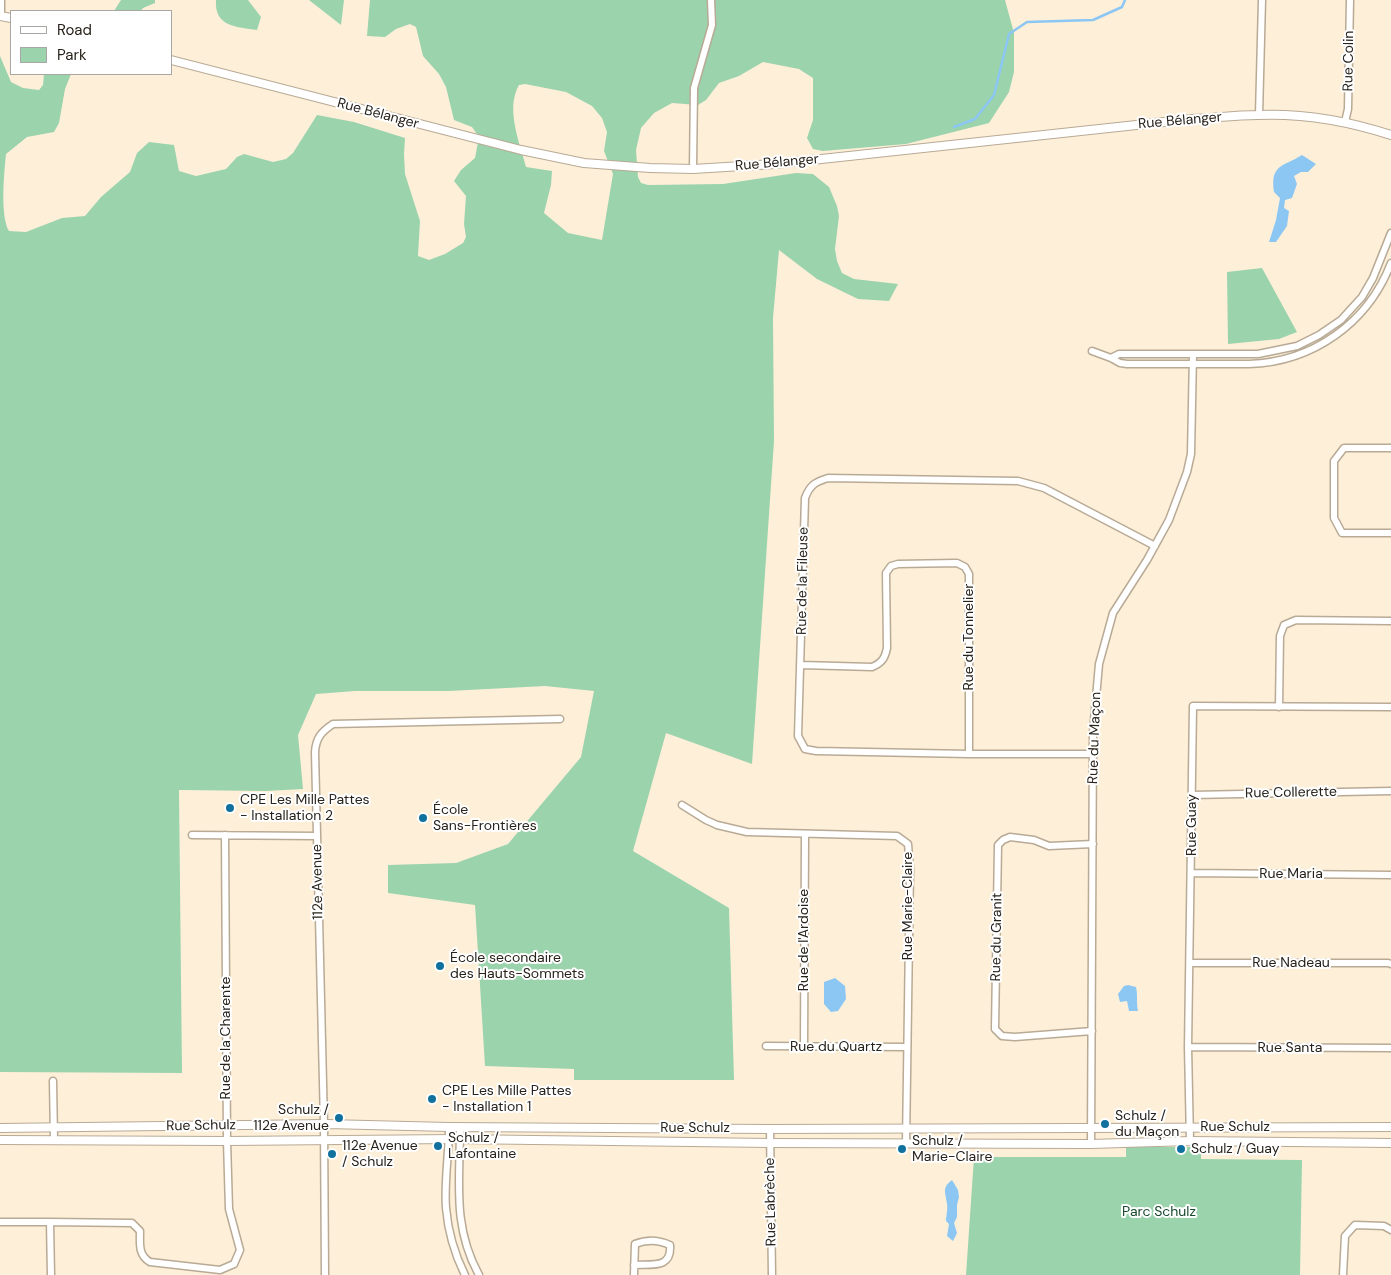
<!DOCTYPE html>
<html>
<head>
<meta charset="utf-8">
<style>
	body { margin:0 }
	#map { position:relative; width:1391px; height:1275px; overflow:hidden; background:#feefd9; font-family:"DM Sans",sans-serif }
	canvas { display:block }
	.legend { position:absolute; left:10px; top:10px; width:162px; height:65px; box-sizing:border-box; background:#fff; border:1px solid #a9a7a3; margin:0; padding:6px 9px; list-style:none; font-size:15px; color:#27221a }
	.legend li { display:flex; align-items:center; gap:10px; height:25px }
	.legend b { width:25px; border:1px solid #a9a7a3 }
</style>
</head>
<body>
<div id="map">
<canvas width="1391" height="1275"></canvas>
<ul class="legend">
<li><b style="height:6px;background:#fff"></b>Road</li>
<li><b style="height:14px;background:#9bd3ad"></b>Park</li>
</ul>
</div>
<script>
const context = document.querySelector('canvas').getContext('2d');
context.lineJoin = 'round';
function fill(path, color) { context.fillStyle = color; context.fill(path, 'evenodd'); }
function trace(path, color, width, dash) { context.strokeStyle = color; context.lineWidth = width; context.lineCap = dash ? 'butt' : 'round'; context.setLineDash(dash || []); context.stroke(path); }
function drawText(font, color, halo, rows, align = 'center') {
  context.font = font + ' "DM Sans",sans-serif'; context.lineWidth = 4; context.setLineDash([]); context.textBaseline = 'middle'; context.strokeStyle = halo; context.fillStyle = color; for (const [text, x, y, turn = 0] of rows) {
    context.save(); context.translate(x, y); context.rotate((+turn || 0) * Math.PI / 180); context.textAlign = isNaN(turn) ? turn : align; if (halo) context.strokeText(text, 0, 0); context.fillText(text, 0, 0); context.restore();
  }
}
fill(new Path2D(`
	M121,0H155V3L143,8L141,11H114Z
	M216,0H248L261,17L257,30C237,27 214,27 216,0Z
	M309,0H344L341,25Z
	M370,0H1005L1014,33V72L1009,92L989,123L906,144L823,151L813,149L807,138L813,120V78L799,69L763,62L739,76L719,83L706,100L698,105L672,103L654,113L641,128L636,150L638,177L641,183L648,185L723,184L796,173L813,174L829,187L837,206L839,216L835,249L837,261L842,273L854,279L898,284L889,301L858,299L817,279L779,250L773,318L774,441L752,764L666,733L633,851L729,908L734,1080H574V1069L485,1066L475,905L388,893V865L456,863L508,844L581,757L594,691L545,686L449,691H355L316,694L298,735L303,789L266,791L179,790L182,1073L0,1072V56L11,82L23,88L39,90L43,85L44,74H71L65,89L59,123L54,132L27,137L6,154C4,174 0,216 9,231L26,232L62,218L85,216L101,197L130,172L137,153L149,142L174,145L179,171L196,176L226,169L237,157L244,154L273,162L286,159L293,153L317,115L354,122L405,138L404,154L405,174L420,221L418,256L429,260L445,254L463,243L466,237L464,224L466,196L454,181L461,170L475,158L479,137L472,127L454,120L446,87L439,74L423,56L416,27L410,24L396,29L385,37L367,36ZM525,84L566,92L592,106L602,118L607,132L604,151L613,174L602,240L568,233L544,213L551,185L552,171L526,167C520,143 505,109 519,85Z
	M1262,268L1297,332L1279,339L1228,344L1227,272Z
	M1126,1147H1201V1159L1302,1160L1300,1275H966L974,1157H1126Z`), '#9bd3ad');
fill(new Path2D(`
	M1302,155L1316,164L1308,172H1301L1294,176L1297,184L1292,198L1285,200L1284,208L1289,211L1287,226L1276,242H1269L1276,220L1280,198L1274,192C1270,164 1283,167 1302,155Z
	M835,978L845,986L846,999L838,1011L831,1012L824,1004V982Z
	M1128,985L1136,987C1138,996 1136,1002 1138,1011H1129L1127,1001L1120,1002L1118,994L1124,986Z
	M952,1180L958,1190L959,1197L957,1205V1217L954,1223L957,1233L953,1241L947,1236L949,1224L946,1221C946,1216 948,1209 947,1204C946,1193 941,1188 952,1180Z`), '#8cc7f4');
trace(new Path2D(`
	M954,127L975,119L994,95L1009,34L1027,22L1093,20L1122,7L1125,0`), '#8cc7f4', 2.5);
const minor = new Path2D(`
	M1,0V16
	M1259,115L1262,0
	M1345,122L1348,109L1350,0
	M693,169L694,88L712,25L711,0
	M1092,351L1111,358L1120,363L1127,364H1249C1313,362 1368,323 1391,263
	M1111,358L1119,354H1258L1297,346L1319,335L1341,320L1362,297L1373,278L1391,233
	M1391,448H1344L1334,461V518L1342,533H1391
	M801,665L872,667C882,663 885,658 887,648L886,573L891,566L898,564L957,563L965,567L969,574V754
	M1279,707L1280,636L1284,625L1296,620L1391,621
	M1093,754H969L816,751L805,749L798,736L805,498C810,485 815,482 828,478L1018,481L1044,488L1155,546
	M1192,795L1391,791
	M682,805L706,820L717,825L747,832L897,836L908,844L910,869L906,1143
	M192,835L317,836
	M1191,873L1391,875
	M1190,963H1388L1391,964
	M1092,1031L1015,1037L1002,1036L995,1029L998,845L1003,840L1010,837L1034,840L1049,846L1093,844
	M766,1046L907,1047
	M804,1047L805,834
	M1188,1047L1391,1048
	M53,1081L54,1140
	M449,1127C449,1154 444,1182 446,1208C448,1231 455,1255 465,1275
	M460,1127C460,1181 452,1226 479,1275
	M770,1129L772,1275
	M1190,1141L1188,1047L1193,706L1391,707
	M1091,1144L1093,732L1099,664L1113,613L1147,560L1169,520L1187,472L1191,454L1193,354
	M0,1222H50L51,1275
	M50,1222L132,1223L140,1231C140,1244 138,1255 150,1262L220,1270L234,1264L240,1250L229,1209L227,1141L225,835
	M325,1275L324,1124L315,752C316,738 321,732 333,724L560,719
	M634,1275L635,1244C647,1239 659,1240 670,1245C672,1269 652,1264 634,1265
	M1343,1275L1345,1236L1355,1225L1384,1226L1391,1230`);
const tertiary = new Path2D(`
	M0,16L11,18
	M171,60L521,150L584,163L650,168L693,169L775,164L1192,119C1214,118 1236,115 1257,115C1303,113 1348,121 1391,135
	M0,1128L327,1124L449,1127L770,1129L1391,1127
	M0,1140L227,1141L455,1139L770,1143L1091,1144L1190,1141L1391,1143`);
trace(minor, '#b8aa95', 9);
trace(tertiary, '#b8aa95', 10);
trace(minor, '#fff', 6);
trace(tertiary, '#fff', 8);
for (const [x, y, r, color] of [
	[230,808,5,"#10709e"],
	[423,818,5,"#10709e"],
	[440,966,5,"#10709e"],
	[432,1099,5,"#10709e"],
	[339,1118,5,"#10709e"],
	[1105,1124,5,"#10709e"],
	[438,1146,5,"#10709e"],
	[902,1149,5,"#10709e"],
	[1181,1149,5,"#10709e"],
	[332,1154,5,"#10709e"]
]) { const dot = new Path2D(); dot.arc(x, y, r, 0, 2 * Math.PI); context.fillStyle = color; context.fill(dot); trace(dot, '#fff', 2); }
drawText('14px', '#27221a', '#fff', [
	["Rue Colin",1349,61,-89],
	["Rue Bélanger",378,114,15],
	["Rue Bélanger",1180,121,-5],
	["Rue Bélanger",777,163,-5],
	["Rue de la Fileuse",803,581,-89],
	["Rue du Tonnelier",969,637,-90],
	["Rue du Maçon",1095,738,-88],
	["Rue Collerette",1291,793,-1],
	["Rue Guay",1192,825,-90],
	["Rue Maria",1291,874],
	["112e Avenue",318,882,-91],
	["Rue Marie-Claire",908,906,-90],
	["Rue du Granit",997,937,-89],
	["Rue de l'Ardoise",804,940,-90],
	["Rue Nadeau",1291,963],
	["Rue de la Charente",226,1038,-90],
	["Rue du Quartz",836,1047],
	["Rue Santa",1290,1048],
	["Rue Schulz",201,1126,-1],
	["Rue Schulz",1235,1127],
	["Rue Schulz",695,1128],
	["Rue Labrèche",771,1202,-91]
]);
drawText('14px', '#27221a', '#fff', [
	["CPE Les Mille Pattes",240,800],
	["- Installation 2",240,816],
	["École",433,810],
	["Sans-Frontières",433,826],
	["École secondaire",450,958],
	["des Hauts-Sommets",450,974],
	["CPE Les Mille Pattes",442,1091],
	["- Installation 1",442,1107],
	["Schulz /",329,1110,"right"],
	["112e Avenue",329,1126,"right"],
	["Schulz /",1115,1116],
	["du Maçon",1115,1132],
	["Schulz /",448,1138],
	["Lafontaine",448,1154],
	["Schulz /",912,1141],
	["Marie-Claire",912,1157],
	["112e Avenue",342,1146],
	["/ Schulz",342,1162],
	["Schulz / Guay",1191,1149]
], 'left');
drawText('14px', '#19492d', '#fff', [
	["Parc Schulz",1159,1212]
]);
</script>
</body>
</html>
